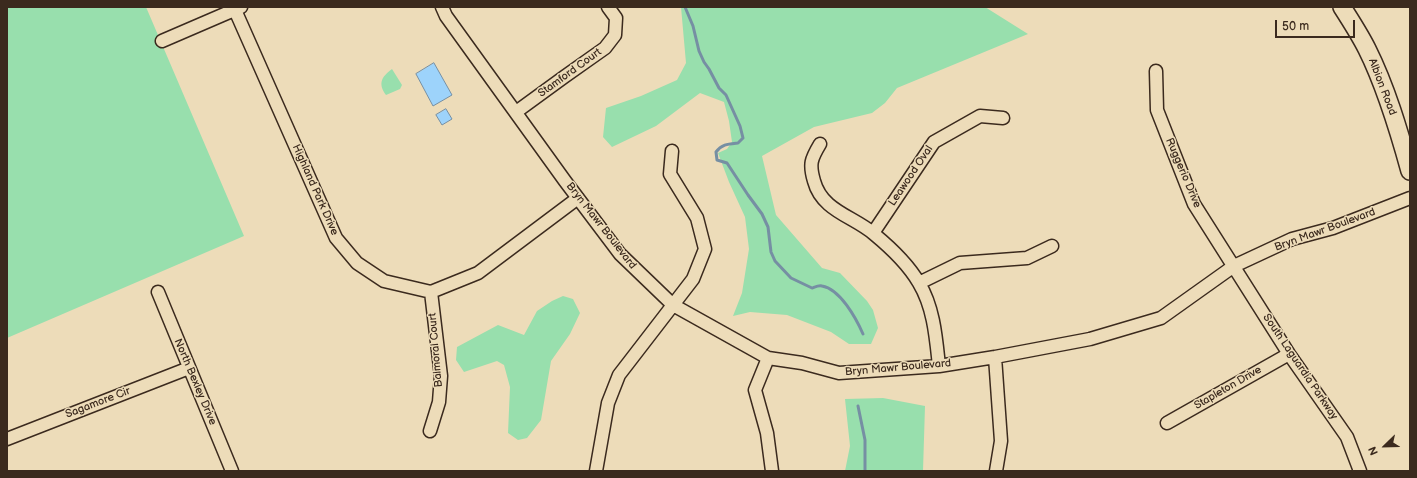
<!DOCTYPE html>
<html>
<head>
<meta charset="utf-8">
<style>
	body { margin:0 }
	#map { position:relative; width:1417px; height:478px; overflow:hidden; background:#eddcb9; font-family:"Balsamiq Sans",sans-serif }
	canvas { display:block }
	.frame { position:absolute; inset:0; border:8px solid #3b2a1e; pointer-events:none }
	.north { position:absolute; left:1365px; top:426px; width:40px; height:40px; -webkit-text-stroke:3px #eddcb9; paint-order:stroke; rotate:247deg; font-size:11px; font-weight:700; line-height:16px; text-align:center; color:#3b2a1e }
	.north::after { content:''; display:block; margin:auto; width:14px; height:18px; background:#3b2a1e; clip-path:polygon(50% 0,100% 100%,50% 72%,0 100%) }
	.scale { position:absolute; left:1275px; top:20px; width:80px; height:18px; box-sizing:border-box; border:2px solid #3b2a1e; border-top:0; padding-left:5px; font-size:12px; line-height:14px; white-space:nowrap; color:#3b2a1e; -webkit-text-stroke:3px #eddcb9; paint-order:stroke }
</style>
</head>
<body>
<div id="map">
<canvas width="1417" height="478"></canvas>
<div class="frame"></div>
<div class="north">N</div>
<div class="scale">50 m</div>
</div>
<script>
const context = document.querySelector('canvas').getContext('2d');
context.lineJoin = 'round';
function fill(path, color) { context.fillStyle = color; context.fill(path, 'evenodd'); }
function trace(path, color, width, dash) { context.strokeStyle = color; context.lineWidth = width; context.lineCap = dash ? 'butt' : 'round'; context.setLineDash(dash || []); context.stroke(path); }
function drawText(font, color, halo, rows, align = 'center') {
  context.font = font + ' "Balsamiq Sans",sans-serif'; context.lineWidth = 3; context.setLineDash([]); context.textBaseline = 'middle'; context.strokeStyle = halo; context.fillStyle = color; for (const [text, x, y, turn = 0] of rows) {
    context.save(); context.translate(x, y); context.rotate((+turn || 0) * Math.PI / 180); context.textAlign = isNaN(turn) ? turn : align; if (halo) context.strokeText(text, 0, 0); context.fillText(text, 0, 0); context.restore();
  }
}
fill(new Path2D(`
	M7,7H146L244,236L7,338Z
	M681,7H985L1028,34L897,88L885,103L872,113L814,127L762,156L776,215L822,268L840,273L867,301L873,310L878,328L871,344H849L831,332L787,315L750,312L733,316L742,293L749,249L745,217L729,182L718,153L727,149L732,142L729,121L724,102L700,93L656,126L612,147L603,137L606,108L641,96L677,80L686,63Z
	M392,69L402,85L400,89L386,95C378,84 381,77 392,69Z
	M563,296L573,299L580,313L570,334L551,361L541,420L527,438L518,440L508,433L510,387L504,365L497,361L464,372L456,360L457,347L498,325L524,335L537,311L552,301Z
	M883,398L925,406L923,471H845L850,446L845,399Z`), '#98dfad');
const water = new Path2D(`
	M434,63L452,95L433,106L416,74Z
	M446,109L452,119L442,125L436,115Z`);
fill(water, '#9dd3fb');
trace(water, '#768fa3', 1);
trace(new Path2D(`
	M685,7L693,26L699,51L704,62L709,69L719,88L726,95L740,126L743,138L738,143C728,144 722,144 716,152L717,160L727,163L748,195L762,214L768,227L771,252L775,261L791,278L812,288C815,287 819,285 822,286C840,289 856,318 863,334
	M858,406L865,440V471`), '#768fa3', 3);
const street = new Path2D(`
	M442,7L446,16L565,181L620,254L673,305L768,358L802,363L839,373L939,366L995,357L1090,339L1161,318L1234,266L1292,239L1333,228L1410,198
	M235,10L336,238L357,263L384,281L431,292L478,273L578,198
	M162,41L241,7
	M1156,71L1157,110L1194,204L1289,354L1347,437L1360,471
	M516,112L564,77L605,48L615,35L616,18L608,7
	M820,144C811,159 809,164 814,181C822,211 853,216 874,234C891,248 908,264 919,283C934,308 936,338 939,366
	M873,233L934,142L980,116L1003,118
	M919,283L960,263L1027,258L1052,246
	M158,292L232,471
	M995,357L1001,441L996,471
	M768,358L755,390L767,433L772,471
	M1167,423L1289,354
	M430,431L439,402L441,376L431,292
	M7,439L189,368
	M596,471L608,403L619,375L693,279L705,249L697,218L670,174L672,151`);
const secondary = new Path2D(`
	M1342,7C1351,21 1360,35 1367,49C1386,87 1399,131 1410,171`);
trace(street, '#3b2a1e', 15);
trace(secondary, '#3b2a1e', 20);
trace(street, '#eddcb9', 12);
trace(secondary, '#eddcb9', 17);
drawText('11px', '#3b2a1e', '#eddcb9', [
	["Stamford Court",570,73,-36],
	["Albion Road",1382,87,69],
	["Ruggerio Drive",1183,173,67],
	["Leawood Oval",911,176,-56],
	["Highland Park Drive",315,190,66],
	["Bryn Mawr Boulevard",601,226,52],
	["Bryn Mawr Boulevard",1325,230,-20],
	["Balmoral Court",436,350,-95],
	["South Laguardia Parkway",1300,367,56],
	["Bryn Mawr Boulevard",898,368,-5],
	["North Bexley Drive",195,382,67],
	["Stapleton Drive",1228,388,-30],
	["Sagamore Cir",98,403,-21]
]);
</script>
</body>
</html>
